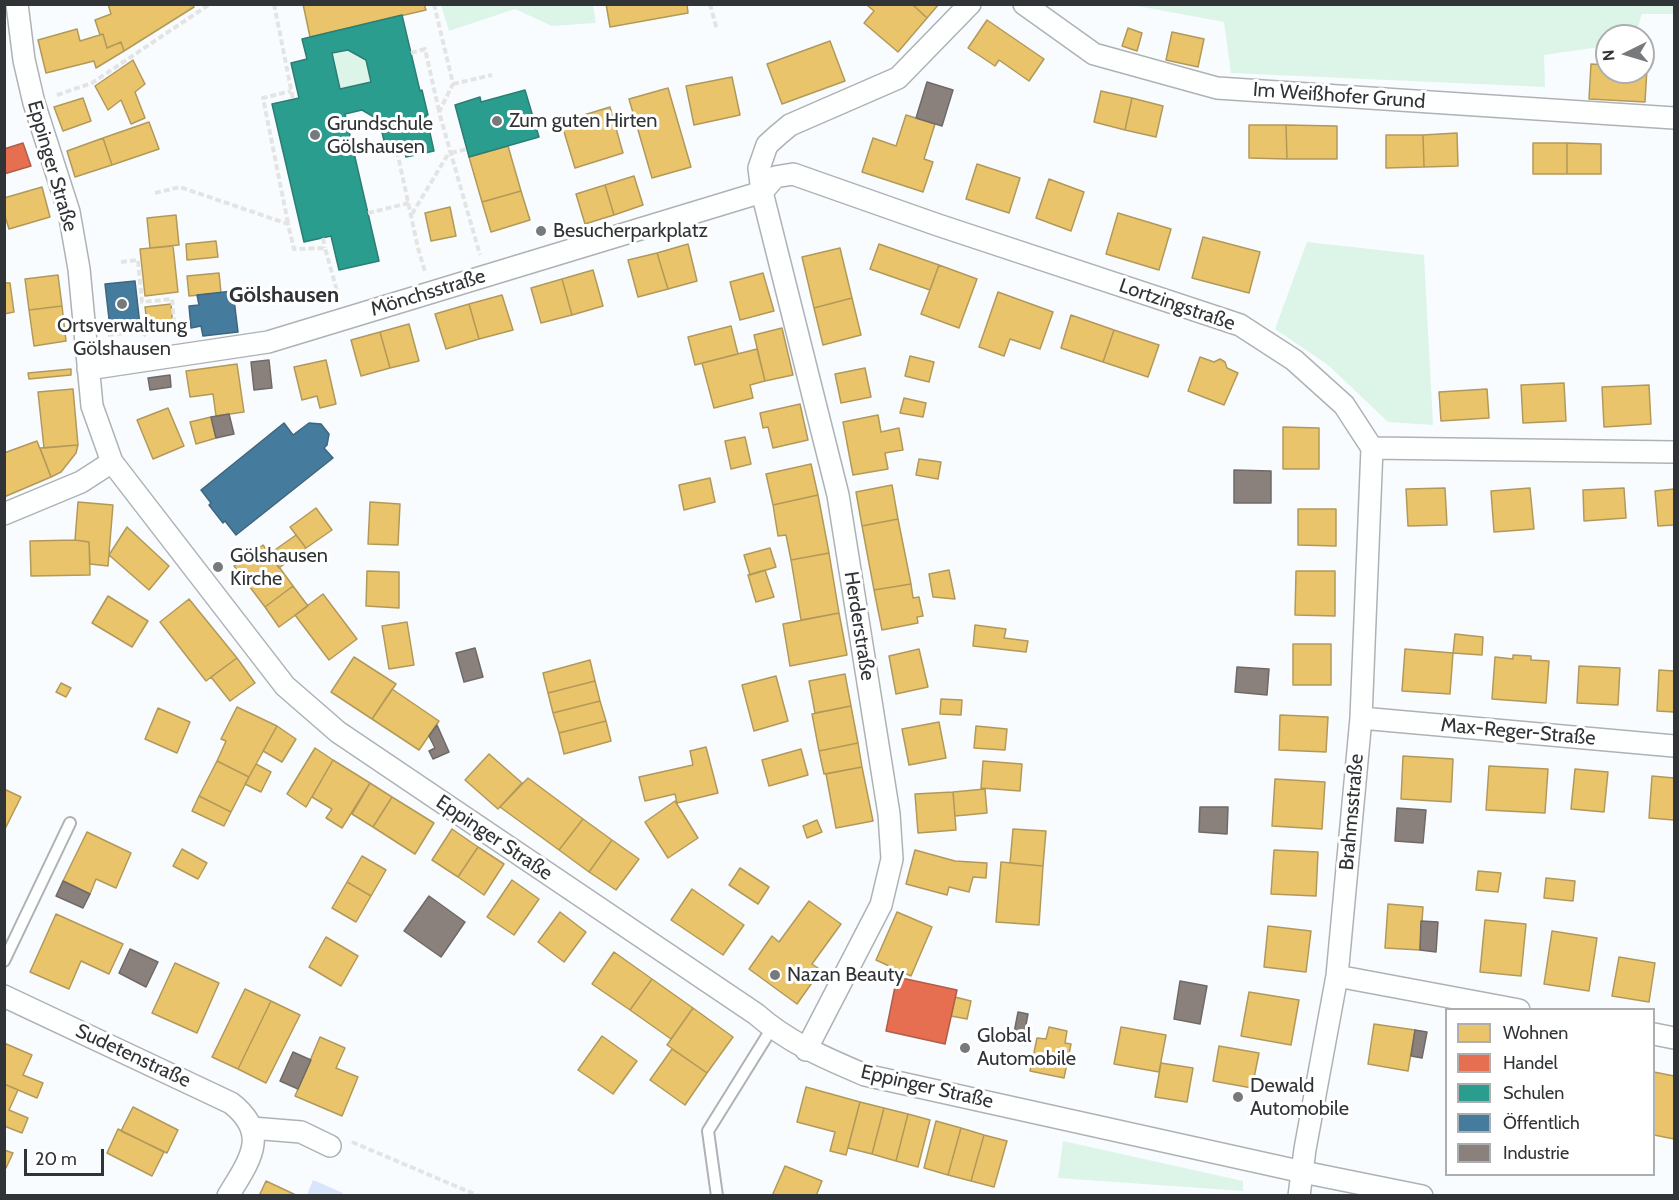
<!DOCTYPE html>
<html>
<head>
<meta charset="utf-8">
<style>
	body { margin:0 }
	#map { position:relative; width:1679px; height:1200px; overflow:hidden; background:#f9fcfe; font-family:Cabin,sans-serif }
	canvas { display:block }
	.frame { position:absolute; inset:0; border:6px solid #313436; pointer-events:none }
	.legend { position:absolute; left:1445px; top:1008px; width:210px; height:168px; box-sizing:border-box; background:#fff; border:2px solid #adaeaf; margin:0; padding:8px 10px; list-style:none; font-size:18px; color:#313436 }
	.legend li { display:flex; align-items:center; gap:12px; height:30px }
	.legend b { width:30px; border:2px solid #adaeaf }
	.north { position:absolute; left:1595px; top:24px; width:60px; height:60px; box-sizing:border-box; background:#fff; border:2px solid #adaeaf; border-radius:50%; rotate:265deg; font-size:16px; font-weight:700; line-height:24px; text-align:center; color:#313436 }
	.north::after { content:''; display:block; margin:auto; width:21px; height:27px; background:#777a7c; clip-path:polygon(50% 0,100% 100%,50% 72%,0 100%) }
	.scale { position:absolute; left:24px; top:1149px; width:80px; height:27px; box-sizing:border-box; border:3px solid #313436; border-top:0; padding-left:8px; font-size:18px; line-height:21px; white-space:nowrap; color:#313436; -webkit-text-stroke:4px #fff; paint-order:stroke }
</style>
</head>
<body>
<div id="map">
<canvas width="1679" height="1200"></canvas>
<div class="frame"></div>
<ul class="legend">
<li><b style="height:16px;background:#e9c46a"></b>Wohnen</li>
<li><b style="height:16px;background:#e76f51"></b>Handel</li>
<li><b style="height:16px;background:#2a9d8f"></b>Schulen</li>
<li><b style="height:16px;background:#457b9d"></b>Öffentlich</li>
<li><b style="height:16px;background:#8a817c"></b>Industrie</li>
</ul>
<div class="north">N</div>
<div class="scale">20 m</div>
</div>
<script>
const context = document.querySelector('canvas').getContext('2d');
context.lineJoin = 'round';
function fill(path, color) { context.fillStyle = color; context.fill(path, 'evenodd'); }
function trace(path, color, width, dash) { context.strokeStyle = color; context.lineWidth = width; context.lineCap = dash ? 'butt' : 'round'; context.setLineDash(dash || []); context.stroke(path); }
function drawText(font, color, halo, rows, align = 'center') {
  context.font = font + ' Cabin,sans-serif'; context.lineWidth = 6; context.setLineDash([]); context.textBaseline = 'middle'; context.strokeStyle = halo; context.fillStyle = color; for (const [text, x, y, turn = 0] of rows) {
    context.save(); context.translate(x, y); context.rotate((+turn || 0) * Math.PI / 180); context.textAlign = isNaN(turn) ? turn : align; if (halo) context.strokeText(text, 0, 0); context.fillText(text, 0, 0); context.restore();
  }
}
fill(new Path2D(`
	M1674,4V14H1642L1635,36H1607V46L1544,55L1545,87L1231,73L1224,22L1132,5Z
	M441,5H593L596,23L552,26L515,9L449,31Z
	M348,50L366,60L371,82L340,89L332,53Z
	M1307,242L1424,255L1433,425L1388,422L1328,365L1275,329Z
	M1063,1141L1243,1181V1191L1058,1178Z`), '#dcf5e8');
fill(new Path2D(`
	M313,1180L343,1193L342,1195H307Z`), '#d9e5fa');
const homes = new Path2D(`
	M108,4H193L194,7L124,51L121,42L107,48L103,34L100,35L95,20L111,14Z
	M303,4H424L426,10L310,37Z
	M606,4H687L688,13L610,27Z
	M869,4H912L927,18L898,52L864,23L874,11L868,6Z
	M912,4H939L927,18Z
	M987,20L1044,59L1029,81L999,60L995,66L968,48Z
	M1128,28L1142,33L1137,51L1122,46Z
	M77,29L80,41L103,34L107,48L121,42L124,51L96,68L94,61L46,73L38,40Z
	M1172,32L1204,39L1198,67L1166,60Z
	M830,41L845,81L782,104L767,64Z
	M133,60L145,84L135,92L145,118L131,124L121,100L108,110L95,86Z
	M1591,64L1607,65V72H1643V68H1647L1645,102L1589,99Z
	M732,77L740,115L694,125L686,86Z
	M668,88L691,167L652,178L629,99Z
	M1101,91L1132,98L1125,130L1094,122Z
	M83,98L91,121L63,131L54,107Z
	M1132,98L1163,106L1156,137L1125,130Z
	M610,107L623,153L575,168L561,122Z
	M906,115L935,124L924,159L933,162L923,192L862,172L873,138L896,146Z
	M149,122L159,149L112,165L103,138Z
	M1249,125H1286L1287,159L1249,158Z
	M1286,125L1337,126V159H1287Z
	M1457,133L1458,166L1424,167L1423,135Z
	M1386,135H1423L1424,167L1386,168Z
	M103,138L112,165L75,177L67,151Z
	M1533,143H1567V174H1533Z
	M1567,143L1601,144V174H1567Z
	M508,146L521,191L482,202L469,157Z
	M977,164L1020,178L1009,213L966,199Z
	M634,176L643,205L614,215L605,185Z
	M1049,179L1084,192L1071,231L1036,218Z
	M605,185L614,215L585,224L576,194Z
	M42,187L50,217L9,229L4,213V198Z
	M521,191L530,220L491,232L482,202Z
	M450,207L456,236L431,241L425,213Z
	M1118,213L1171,229L1159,270L1106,254Z
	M176,215L179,245L150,248L147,218Z
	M1203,237L1260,252L1249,293L1192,278Z
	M216,241L218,257L187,260L186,244Z
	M688,244L697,281L668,289L657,253Z
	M879,244L939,265L930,290L870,269Z
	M173,246L178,292L145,296L140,249Z
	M840,248L852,298L814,308L802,257Z
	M657,253L668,289L638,297L628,260Z
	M939,265L977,279L959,328L921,314Z
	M593,270L603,306L572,315L562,279Z
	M219,273L221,293L189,296L187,276Z
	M763,273L774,311L740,320L730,282Z
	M58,275L62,306L29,310L25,279Z
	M562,279L572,315L541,323L531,288Z
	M4,283H10L14,312L4,314Z
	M998,292L1053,312L1040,349L1010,339L1004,356L979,347Z
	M502,295L513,330L479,339L469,304Z
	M852,298L861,335L823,345L814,308Z
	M171,304L173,328L148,331L145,307Z
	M469,304L479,339L446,349L435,314Z
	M62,306L66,341L34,346L29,310Z
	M1071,315L1114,330L1103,362L1061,348Z
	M409,324L419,361L390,368L380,332Z
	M731,326L738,354L695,365L688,337Z
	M782,328L793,375L765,381L754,335Z
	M1114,330L1159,345L1148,377L1103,362Z
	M380,332L390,368L361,376L351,340Z
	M757,349L765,381L750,385L753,398L714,408L702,363Z
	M910,356L934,362L929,382L905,376Z
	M1200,357L1214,362L1220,359L1225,362L1227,368L1238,373L1224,405L1188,391Z
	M326,360L336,404L320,408L317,396L302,400L294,367Z
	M237,364L244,412L216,416L213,394L190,397L186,371Z
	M865,368L871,397L841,403L835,374Z
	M71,369V375L29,379L28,373Z
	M1564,383L1566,421L1523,423L1521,385Z
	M1649,385L1651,424L1604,427L1602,387Z
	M73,389L78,445L44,448L38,392Z
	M1487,389L1489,418L1441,421L1439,392Z
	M904,398L926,403L923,417L900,413Z
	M800,404L808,440L773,448L768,427L763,428L760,413Z
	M168,408L184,446L153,459L137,420Z
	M878,415L881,432L899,428L903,450L885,453L888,469L853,475L843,422Z
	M211,417L216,438L196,444L190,422Z
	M1283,427L1319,428V469H1283Z
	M745,437L751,464L731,469L725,441Z
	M37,441L51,477L4,497V453Z
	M78,445L76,453L61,472L51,477L40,448Z
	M919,459L941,462L938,479L916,475Z
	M811,464L818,495L773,505L766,474Z
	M710,478L715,502L684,510L679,485Z
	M892,485L898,519L862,526L856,492Z
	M1445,488L1447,525L1408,526L1406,489Z
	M1530,488L1534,529L1494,532L1491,491Z
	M1624,488L1626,518L1584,521L1583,490Z
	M1674,489V525L1658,526L1655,491Z
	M818,495L829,553L791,560L786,535L778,536L773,505Z
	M78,502L113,505L108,566L90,564L89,542L75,540Z
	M370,502L400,504L398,545L368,544Z
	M316,508L332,530L306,548L290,527Z
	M1298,509H1336V546L1298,545Z
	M898,519L911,584L874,590L862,526Z
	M127,527L169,566L149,590L109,555Z
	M296,535L306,548L279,568L269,554Z
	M75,540L89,542L90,575L31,576L30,541Z
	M263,545L293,586L265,607L234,566Z
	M770,548L776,567L750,575L744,555Z
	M829,553L839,613L801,620L791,560Z
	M765,570L774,597L756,602L748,575Z
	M949,570L955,599L933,597L929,574Z
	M367,571L399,572V608L366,606Z
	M1296,571H1335V616L1295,615Z
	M911,584L913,598L919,597L923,616L917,617L918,623L882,630L874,590Z
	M293,586L308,606L279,627L265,607Z
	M323,594L357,639L329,660L295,615Z
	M108,596L148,621L132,647L92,623Z
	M189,599L237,658L206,681L160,622Z
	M839,613L847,655L790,666L783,624Z
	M407,622L414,665L389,669L382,626Z
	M975,625L1006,629L1004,638L1028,641L1026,652L973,646Z
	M1455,634L1483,637L1482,655L1453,653Z
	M1293,644H1331V685H1293Z
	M919,649L928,687L896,694L889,656Z
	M1405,649L1453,653L1450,694L1402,691Z
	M1513,655L1531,656V660L1549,661L1546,703L1492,699L1495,657L1513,659Z
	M354,657L396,684L372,719L331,692Z
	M237,658L255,683L230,701L211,677Z
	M590,660L595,681L548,693L543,673Z
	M1579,666L1620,668L1618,705L1577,703Z
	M1659,670L1674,671V712L1657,711Z
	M845,674L851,706L815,713L809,681Z
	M776,676L788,721L754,731L742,685Z
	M595,681L600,701L553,713L548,693Z
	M61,683L71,688L66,697L56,692Z
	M392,689L439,721L419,750L372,719Z
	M941,699L962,700L961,715L940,714Z
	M600,701L606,721L559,733L553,713Z
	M851,706L858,743L819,751L812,714Z
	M237,707L277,726L249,777L217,761L226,741L221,739Z
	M158,708L190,722L177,753L145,739Z
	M1280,715L1328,717L1326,752L1279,750Z
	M606,721L611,741L564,754L559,733Z
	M939,722L946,758L909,765L902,729Z
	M277,726L296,739L282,762L263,751Z
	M976,726L1007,729L1005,750L974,748Z
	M858,743L862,767L824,774L819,751Z
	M706,747L718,793L677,803L675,794L645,801L639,777L693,765L690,751Z
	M315,748L333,760L306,807L287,794Z
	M801,749L808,775L769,786L762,760Z
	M489,754L522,783L498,809L465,780Z
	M1403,756L1453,759L1451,802L1401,799Z
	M333,760L370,783L342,828L326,818L332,809L312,797Z
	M217,761L249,777L231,812L199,796Z
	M983,761L1022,764L1020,791L981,788Z
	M256,764L271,772L261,792L245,784Z
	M1489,766L1548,769L1545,813L1486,810Z
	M862,767L873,821L836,828L826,774Z
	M1575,769L1608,772L1604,812L1571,809Z
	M1652,776L1674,778V820L1649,818Z
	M528,778L583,819L559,850L500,807Z
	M1275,779L1325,782L1322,829L1272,826Z
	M370,783L392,797L373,827L352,814Z
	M4,789L21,797L4,831Z
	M985,789L987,813L955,816L953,792Z
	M953,792L956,830L918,833L915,794Z
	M199,796L231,812L224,826L192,811Z
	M392,797L434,823L415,854L373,827Z
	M675,801L698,838L668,858L645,822Z
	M583,819L612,840L589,872L559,850Z
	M817,820L822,832L807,838L803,826Z
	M452,829L478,847L458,877L432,860Z
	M1013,829L1046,831L1043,866L1010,863Z
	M87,832L131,853L116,888L96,879L90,894L63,881Z
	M612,840L639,859L616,890L589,872Z
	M478,847L504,864L484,895L458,877Z
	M182,849L207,863L198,879L173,866Z
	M915,850L955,861L987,863L986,878L973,877L969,892L949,887L947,895L906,884Z
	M1274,850L1318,852L1316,896L1271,894Z
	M362,856L386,870L371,896L347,882Z
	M1001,862L1043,866L1039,925L996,922Z
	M740,868L769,887L758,904L729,885Z
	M1478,871L1501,873L1498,892L1476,890Z
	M1546,878L1575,881L1573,901L1544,898Z
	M512,880L539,899L514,935L487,917Z
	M347,882L371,896L356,922L332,908Z
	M692,889L744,925L723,955L671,920Z
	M809,901L841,924L812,964L821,970L797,1004L749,969L772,936L779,942Z
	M1388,904L1423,907L1420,950L1385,948Z
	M560,912L586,932L564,962L538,942Z
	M897,912L932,927L911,976L876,960Z
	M56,914L123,944L109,974L81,961L69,989L30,972Z
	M1485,920L1526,924L1521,976L1480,972Z
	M1268,926L1311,931L1306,972L1264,967Z
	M1552,931L1597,938L1589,991L1544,984Z
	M326,937L358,956L341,986L309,967Z
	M614,952L652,979L630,1010L592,984Z
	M1619,957L1655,963L1649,1002L1612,996Z
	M175,963L219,983L197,1033L152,1013Z
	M652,979L693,1008L671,1039L630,1010Z
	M245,989L271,1001L238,1069L212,1057Z
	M1249,992L1299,1000L1291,1045L1241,1036Z
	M955,997L971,1001L967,1019L951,1016Z
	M271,1001L300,1015L266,1083L238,1069Z
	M693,1008L733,1037L707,1073L667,1045Z
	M1374,1024L1415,1030L1408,1071L1368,1064Z
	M1049,1027L1067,1031L1065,1043L1071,1044L1064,1078L1030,1071L1037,1038L1046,1039Z
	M1121,1027L1166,1035L1159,1072L1114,1064Z
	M602,1036L637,1061L613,1094L578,1070Z
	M320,1037L345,1048L336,1068L358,1077L342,1116L295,1096Z
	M4,1043L32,1055L23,1075L43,1083L37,1098L4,1084Z
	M1219,1046L1259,1053L1252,1088L1213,1081Z
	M672,1049L707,1073L685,1105L650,1080Z
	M1161,1063L1193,1068L1187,1102L1155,1097Z
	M1654,1072L1674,1076V1139L1654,1135Z
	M4,1084L18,1090L9,1110L28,1118L22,1133L4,1126Z
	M806,1087L860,1102L846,1155L830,1151L835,1132L797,1122Z
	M860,1102L884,1108L872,1154L848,1148Z
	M133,1107L178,1130L167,1153L121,1131Z
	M884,1108L908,1114L896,1161L872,1154Z
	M908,1114L930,1120L918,1167L896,1161Z
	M936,1121L961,1128L948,1175L924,1168Z
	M961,1128L984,1135L971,1181L948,1175Z
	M118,1129L164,1152L152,1176L107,1153Z
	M984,1135L1007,1141L994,1187L971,1181Z
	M4,1150L13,1153L6,1168L4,1167Z
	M785,1166L822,1181L816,1196H772Z
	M266,1181L298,1196H259Z`);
fill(homes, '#e9c46a');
trace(homes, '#b2995a', 1.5);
const shops = new Path2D(`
	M23,143L31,166L4,174V149Z
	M897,977L957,990L945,1044L886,1031Z`);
fill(shops, '#e76f51');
trace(shops, '#b05d49', 1.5);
const schools = new Path2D(`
	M402,15L420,91L422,90L428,115H426L434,151L406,157L404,149L387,153L379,120L362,110L345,114L379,261L339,270L331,236L304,242L272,104L299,98L291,63L307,59L302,39ZM348,50L366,60L371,82L340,89L332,53Z
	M525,90L539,137L469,157L455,105L480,97L481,102Z`);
fill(schools, '#2a9d8f');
trace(schools, '#2c7e74', 1.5);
const public = new Path2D(`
	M135,281L140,325L110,328L105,284Z
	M233,291L238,332L203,336L201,326L191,328L189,306L199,305L197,295Z
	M284,423L293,435L309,423L321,424L329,434L327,445L324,448L333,458L236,535L225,521L223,523L209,505L211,503L201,490Z`);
fill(public, '#457b9d');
trace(public, '#3f667e', 1.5);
const industry = new Path2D(`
	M927,82L953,90L942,126L916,118Z
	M269,360L272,388L254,390L251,362Z
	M170,375L171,387L150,390L148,378Z
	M229,414L234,434L216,438L211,417Z
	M1234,470L1271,471V503H1234Z
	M475,648L483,677L464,682L456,653Z
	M1237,667L1269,669L1267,695L1235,692Z
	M437,725L449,752L433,759L429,751L435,748L429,736Z
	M1200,807H1228L1227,834L1199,832Z
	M1397,808L1426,810L1423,843L1395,841Z
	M63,881L90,894L83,908L56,896Z
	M429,896L465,922L441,957L404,931Z
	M1421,921L1438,922L1436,952L1420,950Z
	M130,949L158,962L146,987L119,973Z
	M1180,981L1207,986L1200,1024L1174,1019Z
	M1018,1012L1028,1014L1023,1040L1013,1038Z
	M1415,1030L1427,1032L1422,1058L1411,1056Z
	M293,1052L311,1060L298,1089L280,1081Z`);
fill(industry, '#8a817c');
trace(industry, '#6f6a67', 1.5);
const service = new Path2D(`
	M4,961L70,823
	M717,1196L708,1131L772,1028`);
const minor = new Path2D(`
	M17,4L24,60L34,103L69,212L79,269L92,406L112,462L285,686L338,732L756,1014C789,1043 825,1058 865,1075L1303,1172L1422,1196
	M1024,4L1094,54L1217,88L1674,118
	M762,192L775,177L793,174L938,225L1240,325L1294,360L1344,405L1372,448L1674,452
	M88,369L268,342L762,192
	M4,514L81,482L112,462
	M1361,718L1674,746
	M1337,976L1519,1010
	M4,996L231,1103C271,1134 249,1161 228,1196
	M1654,1034L1674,1038
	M806,1050L881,905L892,859L889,814L838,495L762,192L759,168L767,145L778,135L790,125L898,78L970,4
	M252,1128L301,1132L330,1146
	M1299,1196L1305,1149L1337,976L1361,718L1372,448`);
trace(service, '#afb2b4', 14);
trace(minor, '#afb2b4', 24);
trace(new Path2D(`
	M274,4L293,99
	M434,4L453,84L439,112L480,255
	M710,4L717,30
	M411,53L425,49L439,111
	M453,84L492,75
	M57,95L92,83L210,4
	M397,151L418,248L425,272
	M451,153L467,149
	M155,193L180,187L288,224L294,249L325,248L339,298
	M368,213L409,203
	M412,214L450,151
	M288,223L263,98L291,91
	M323,238L325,248
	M121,262L138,260L142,302L172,299L175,332
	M108,335L141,331L146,336
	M352,1142L479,1196`), '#e4e4e4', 4, [6, 3]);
trace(service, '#feffff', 10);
trace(minor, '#feffff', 21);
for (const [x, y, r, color] of [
	[497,121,6,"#777a7c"],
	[315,135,6,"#777a7c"],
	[541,231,6,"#777a7c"],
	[122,304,6,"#777a7c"],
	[218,567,6,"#777a7c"],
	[775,975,6,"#777a7c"],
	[965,1048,6,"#777a7c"],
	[1238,1097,6,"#777a7c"]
]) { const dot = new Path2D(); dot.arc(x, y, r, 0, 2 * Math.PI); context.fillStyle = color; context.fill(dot); trace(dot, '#fff', 2); }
drawText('20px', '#313436', '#fff', [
	["Im Weißhofer Grund",1339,96,4],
	["Eppinger Straße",52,166,74],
	["Mönchsstraße",428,293,-17],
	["Lortzingstraße",1177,305,19],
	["Herderstraße",859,626,81],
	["Max-Reger-Straße",1518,732,5],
	["Brahmsstraße",1352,812,-85],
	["Eppinger Straße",494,838,34],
	["Sudetenstraße",133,1056,25],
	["Eppinger Straße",927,1087,13]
]);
drawText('20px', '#313436', '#fff', [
	["Zum guten Hirten",509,121],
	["Grundschule",327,124],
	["Gölshausen",327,147],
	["Besucherparkplatz",553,231],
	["Ortsverwaltung",122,326,"center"],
	["Gölshausen",122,349,"center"],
	["Gölshausen",230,556],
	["Kirche",230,579],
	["Nazan Beauty",787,975],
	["Global",977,1036],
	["Automobile",977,1059],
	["Dewald",1250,1086],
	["Automobile",1250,1109]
], 'left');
drawText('bold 22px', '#313436', '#fff', [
	["Gölshausen",284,296]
]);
</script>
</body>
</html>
